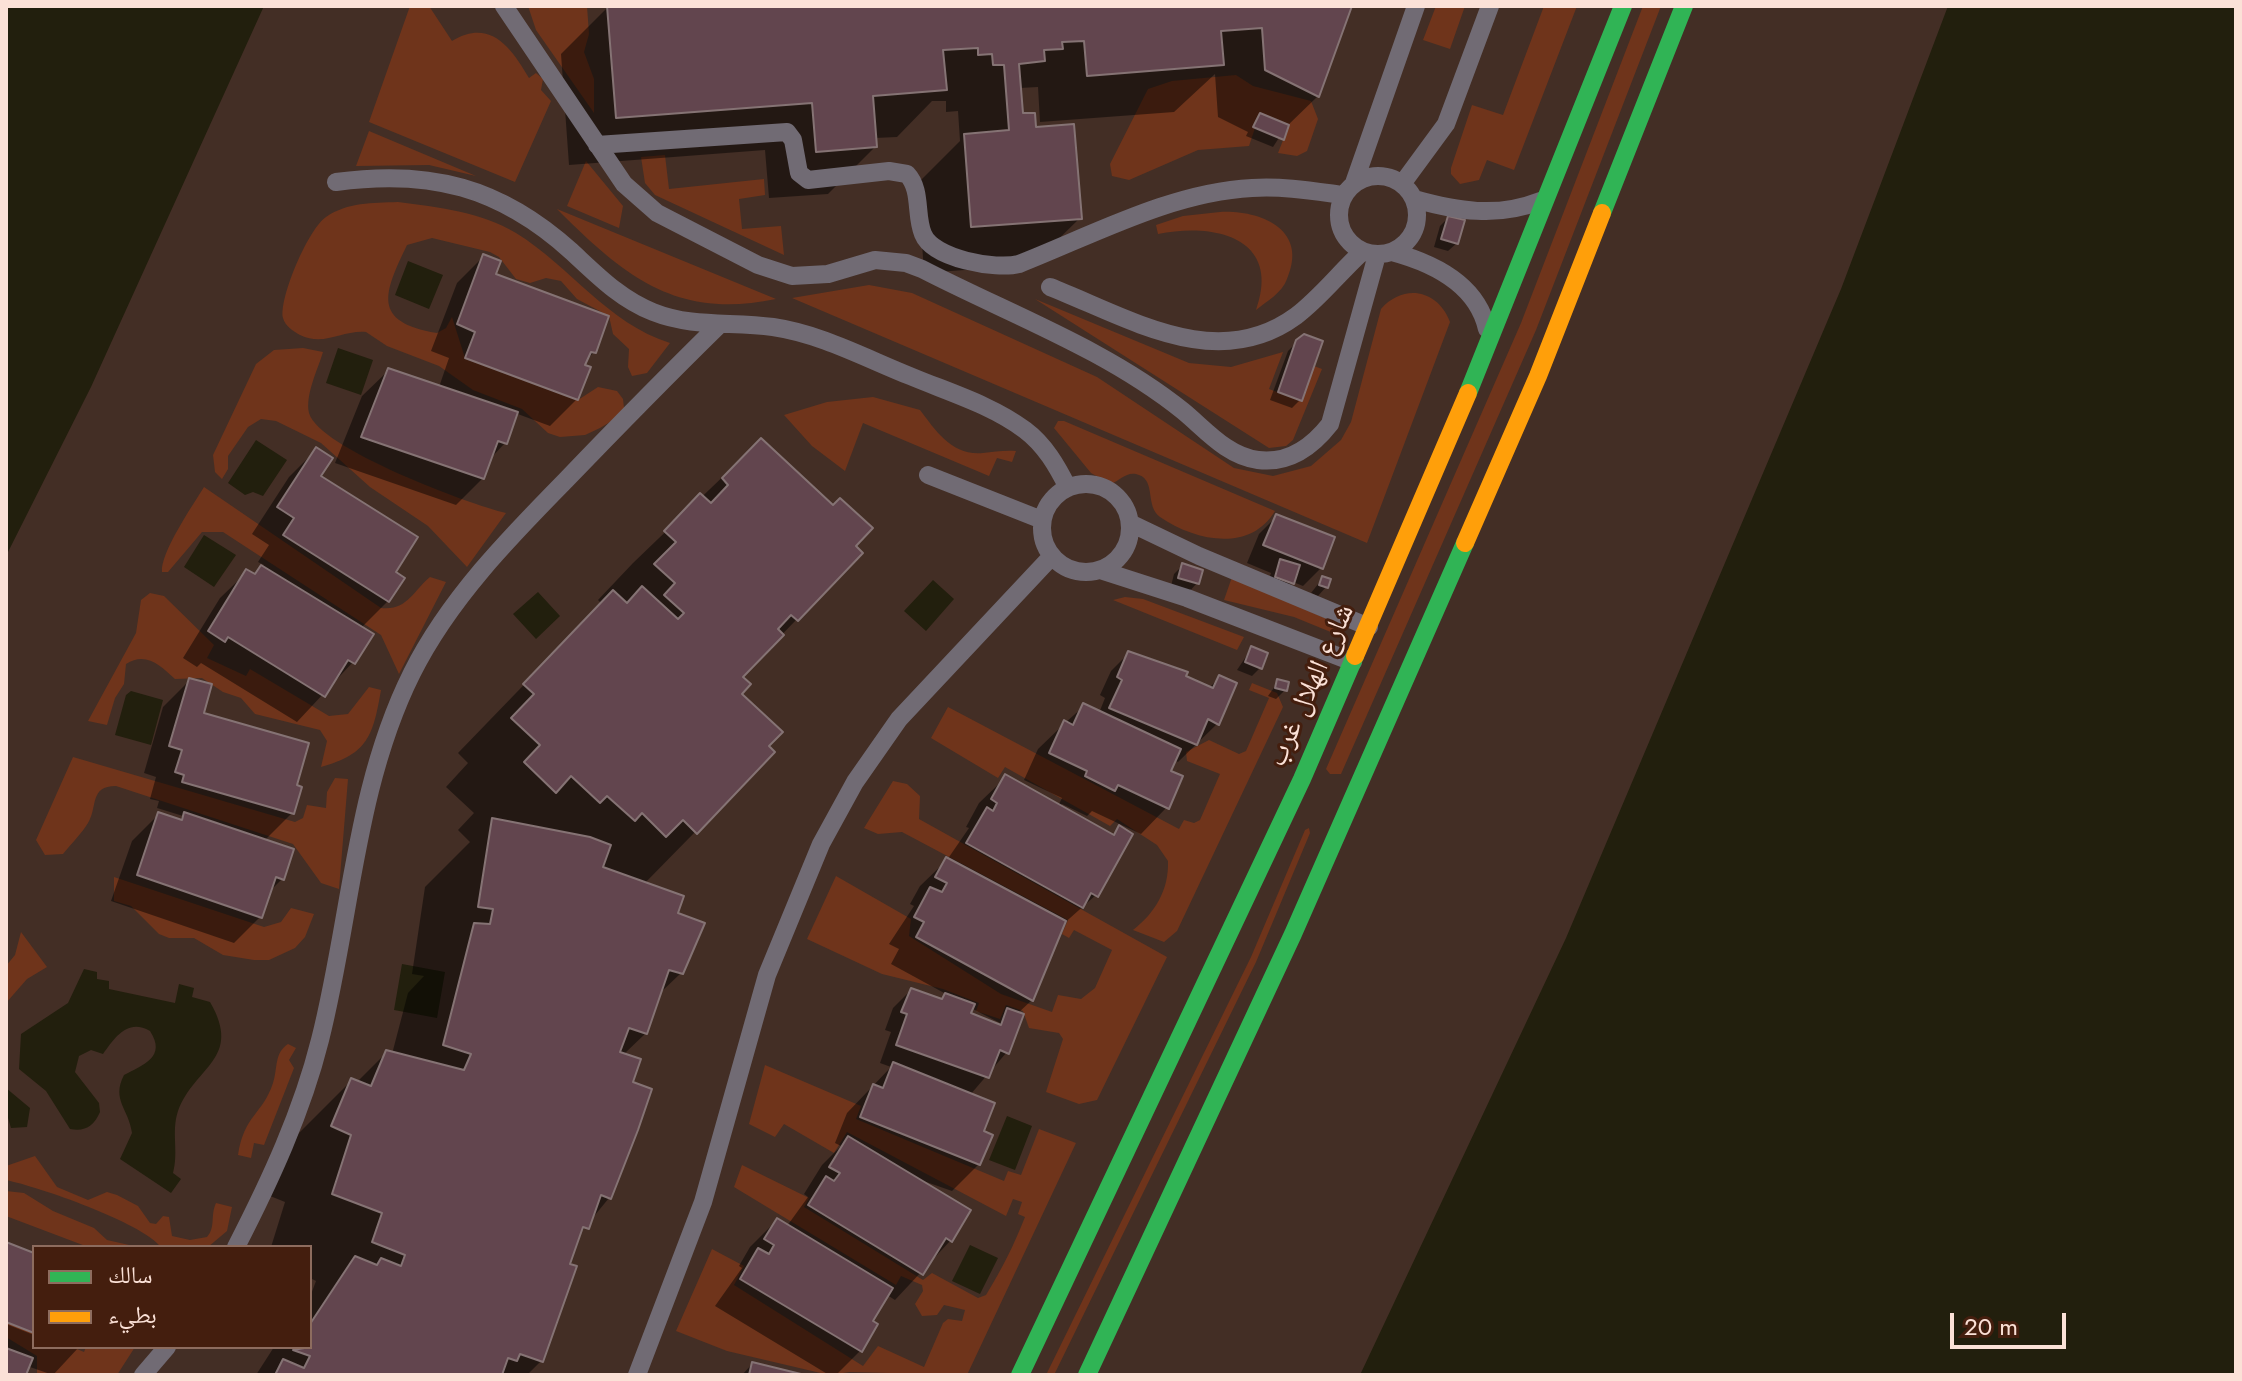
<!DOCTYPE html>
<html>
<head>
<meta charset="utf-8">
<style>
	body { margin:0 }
	#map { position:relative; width:2242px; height:1381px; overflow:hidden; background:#432e25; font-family:Jost,"Noto Naskh Arabic",sans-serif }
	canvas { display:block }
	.frame { position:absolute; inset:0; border:8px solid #fbe1d7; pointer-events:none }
	.legend { position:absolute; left:32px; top:1245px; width:280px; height:104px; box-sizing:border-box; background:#441e0e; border:2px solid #8d6c5e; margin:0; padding:10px 14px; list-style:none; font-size:24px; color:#fbe1d7 }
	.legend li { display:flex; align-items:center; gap:16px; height:40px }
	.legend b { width:40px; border:2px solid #8d6c5e }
	.scale { position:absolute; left:1950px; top:1313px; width:116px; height:36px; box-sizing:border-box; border:4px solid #fbe1d7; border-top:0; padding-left:10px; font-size:24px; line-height:28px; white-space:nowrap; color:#fbe1d7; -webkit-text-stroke:6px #441e0e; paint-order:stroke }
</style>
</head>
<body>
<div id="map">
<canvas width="2242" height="1381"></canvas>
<div class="frame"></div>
<ul class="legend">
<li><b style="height:10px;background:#30b455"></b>سالك</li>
<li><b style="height:10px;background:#ff9f0a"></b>بطيء</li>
</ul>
<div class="scale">20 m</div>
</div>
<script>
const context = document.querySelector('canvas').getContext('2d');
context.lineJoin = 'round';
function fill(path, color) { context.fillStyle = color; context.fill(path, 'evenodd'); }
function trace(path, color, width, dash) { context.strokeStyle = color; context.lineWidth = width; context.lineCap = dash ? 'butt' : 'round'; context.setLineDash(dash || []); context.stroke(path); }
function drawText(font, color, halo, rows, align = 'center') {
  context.font = font + ' Jost,"Noto Naskh Arabic",sans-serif'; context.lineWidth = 6; context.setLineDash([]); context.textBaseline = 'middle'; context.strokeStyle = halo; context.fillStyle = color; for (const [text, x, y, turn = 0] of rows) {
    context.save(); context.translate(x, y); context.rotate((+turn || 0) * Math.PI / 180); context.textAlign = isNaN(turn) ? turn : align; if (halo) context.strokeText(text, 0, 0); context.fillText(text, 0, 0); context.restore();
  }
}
fill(new Path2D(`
	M410,6H429L452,41C490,18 511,47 529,78L536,73L543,79L541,90L551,101L515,182L369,122Z
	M528,6H587L589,34L584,52L594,79V113L536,30Z
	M1436,6H1465L1450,49L1423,40Z
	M1544,6H1577L1514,170L1487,160L1479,180L1460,184L1451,174V168L1472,105L1503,115Z
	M1643,6H1661L1536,330L1341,774H1330L1326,769L1521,323Z
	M1236,75L1253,86L1311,101L1318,119L1307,151L1297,156L1278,153L1289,125L1260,113L1249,146L1198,150L1129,180L1112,176L1110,164L1148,89L1172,81Z
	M369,131L476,176L429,165L356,166Z
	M665,155L669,189L764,179L765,195L739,199L742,229L781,226L784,255L655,195L645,183L641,157Z
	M586,161L623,206L619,228L567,206Z
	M398,202C438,207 481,212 516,233C571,267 607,323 670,343L647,373L632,376L628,367L629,349L613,334L609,316L577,299L561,281L546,278L530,283L516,279L499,257L490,252L432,238L407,245C384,293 371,322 437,333L446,328L452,317L465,358L578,400L598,387L617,391L623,399L624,408L615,419L600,428L585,435L560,437L548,433L522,409L473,390L439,366L387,346L366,332C342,330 324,347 300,335C293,331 285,326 283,318C279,297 309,228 326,217C348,202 372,203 398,202Z
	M557,209L776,299C676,320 624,276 557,209Z
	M1220,212C1260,210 1309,229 1287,279C1282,293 1267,301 1256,310C1282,238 1215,222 1158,234L1156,225L1183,216Z
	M869,285L912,293L1097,377L1234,468L1273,476L1311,466L1341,440L1351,422L1381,309C1404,283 1438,290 1450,322L1367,543L792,298Z
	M1035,299L1189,363L1231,367L1283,352L1269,389L1301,401L1314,366L1322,369L1293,440L1286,446L1269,448Z
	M303,348L323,352C318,369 305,395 309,413C318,448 471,505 506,513L467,567L428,526L370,487L321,443L276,421L261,419L248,427L228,456V469L222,479L215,472L213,455L256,364L274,350Z
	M873,397L920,410C936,431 952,456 983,453C994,452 1004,450 1016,451L1012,462L997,458L989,476L863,423L845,471L812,446L784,415L827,402Z
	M1058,421H1064L1275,511C1250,553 1195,541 1160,517C1145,506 1156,481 1139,475C1128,470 1120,480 1111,484L1091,473L1054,428Z
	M204,487L381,608C407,611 413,591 430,577L446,582L399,674L381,635L223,532H202L168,572H162C160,553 193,505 204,487Z
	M1232,577L1343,626L1338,635L1294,617L1224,600Z
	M150,593L164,596L214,645L207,658L246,676L250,669L329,716L348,714L369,687L381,690C373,736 368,754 321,767L327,741L320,730L255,714L241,698L223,692L202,678L175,679C161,666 146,651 126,664L124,684L115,698L107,725L88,721L136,633L141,600Z
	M1125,597L1143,599L1244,637L1237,650L1113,600Z
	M1252,683L1277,693L1283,707L1177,931L1164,942L1133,930C1155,913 1169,890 1168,861L1157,845L1117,819L1110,826L1005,767L998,778L931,738L948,707L1179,829L1184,820L1194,823L1200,820L1220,774L1187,761L1186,752L1209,740L1239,754L1246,751L1269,698L1249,690Z
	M73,757L295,822L303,818L307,805L326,808L327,792L335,778L348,779L339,889L321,883L293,844L116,786C89,786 98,807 88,823C82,833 71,844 63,854L45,855L36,840Z
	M893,781L907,784L920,796L919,819L1167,957L1097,1100L1079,1104L1046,1092L1063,1039L1059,1033L1029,1028L1023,1011L1006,1005L1000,1019L976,1011L979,1003L943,989L882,974L807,939L836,876L911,919L909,936L1001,994L1052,1012L1058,995L1081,999L1095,988L1112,950L1074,930L1069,938L1062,934L1068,920L902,832L878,834L864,828Z
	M1309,828L1310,833L1256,962L1054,1375H1046L1251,957L1305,830Z
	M114,877L264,927L281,922L291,908L314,914L305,937L295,948L269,960H254L223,955L194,938H169L159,934L131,906L114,901Z
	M21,932L47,967L27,979L6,1003V966L15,955Z
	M288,1044L296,1048L289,1060L294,1068L264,1145L254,1143L251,1158L238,1155C244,1115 263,1114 273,1083C278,1068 274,1053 288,1044Z
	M765,1065L861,1106L856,1119L1004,1181L1008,1171L1021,1175L1039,1129L1076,1143L967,1375L850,1372L829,1375L727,1351L676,1331L712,1249L744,1266L734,1285L863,1366L878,1346L924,1367L943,1323L948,1319L962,1321L965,1310L944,1305L937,1315L922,1316L915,1304L923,1291L922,1285L901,1276L896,1285L734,1187L742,1165L809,1198L804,1207L923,1280L932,1273L978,1298L986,1295C1002,1269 1014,1245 1025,1217L1018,1214L1022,1202L1013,1199L1006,1216L847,1132L834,1153L784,1124L775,1137L749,1124Z
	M35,1156L57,1187L88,1200L107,1192L117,1195L138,1206L150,1223L156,1224L163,1216L169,1217L172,1236L190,1240L207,1237C216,1227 210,1216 216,1203L232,1207L227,1231L208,1247H161C141,1222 39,1187 6,1180V1166Z
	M6,1191L24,1193L53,1211L94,1228L107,1240L138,1247H88L6,1216Z
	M6,1322L34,1333V1347H72L84,1352L86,1347H135L117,1375H37V1356L6,1337Z`), '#6f341b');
fill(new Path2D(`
	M6,6H264L91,387L6,556Z
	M1948,6H2236V1375H1360L1566,938L1841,289Z
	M408,261L443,275L429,309L395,295Z
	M338,348L373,360L361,395L326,383Z
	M256,440L287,460L263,496L253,492L245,495L228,483Z
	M204,535L236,555L214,587L184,567Z
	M933,580L954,599L926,631L904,611Z
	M538,592L560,616L536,639L513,614Z
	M131,691L163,700L151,745L115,735L126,695Z
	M402,964L445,972L437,1018L394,1010Z
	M84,969L97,972V979L109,981V989L175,1003L179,984L194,988L192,997L210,1002C243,1059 195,1066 178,1111C171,1132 179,1152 173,1173L181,1179L171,1193L120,1159L132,1133C129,1109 111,1100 124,1075C143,1065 167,1057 150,1031C128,1018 115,1037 103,1054L91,1050L79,1056L75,1072L99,1103L100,1112C94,1126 85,1132 70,1129L46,1091L19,1069L21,1034L68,1003Z
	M6,1088L30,1108L27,1127L11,1128L6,1111Z
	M1007,1116L1032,1126L1015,1170L989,1160Z
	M970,1245L998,1258L980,1294L952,1281Z`), '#221f0d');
fill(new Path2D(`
	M619,6H1350L1318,96L1286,127L1273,147L1246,136L1248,132L1218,117L1215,74L1174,112L1040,122L1038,87L1020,88L1021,116L1034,130L1080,218L1032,265L924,273L918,183L960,141L958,111L946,112V101H932L897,137L875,138V147L828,194L769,198L765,150L569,165L561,54L608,7Z
	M1448,218L1457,243L1448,251L1434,247L1440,226Z
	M483,257L493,275L594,352L585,362L577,399L550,426L515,413L505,443L490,459L483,478L456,505L335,463L362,396L389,370L439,387L449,358L431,351L457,283Z
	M1297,342L1300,400L1292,408L1270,400L1288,351Z
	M761,440L797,619L741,677L739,694L695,832L644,884L675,914L681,973L658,995L646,1033L623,1055L630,1083L609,1198L577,1237L541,1361L527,1375H256L274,1347H310V1297L316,1281L310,1278V1247H271L285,1202L265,1194L284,1148L352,1080L357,1082L387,1052L392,1054L408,993L424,976L412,974L425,887L470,842L458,830L474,813L446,787L468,763L458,753L602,604L598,600L633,563Z
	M316,450L319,476L393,572L388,601L361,628L353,662L297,722L201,663L197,667L183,658L220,598L247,572L253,576L264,565L258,562L269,545L252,534L289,477Z
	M1277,516L1333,539L1321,568L1303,586L1293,582L1284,591L1267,585L1271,573L1247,563L1259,534Z
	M1183,565L1197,583L1189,592L1171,586L1174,574Z
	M1322,579L1326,587L1318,596L1311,593Z
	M1251,649L1260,668L1252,676L1237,670Z
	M1129,653L1209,688L1220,677L1218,723L1178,762L1174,760L1169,771L1167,807L1141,834L1092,811L1087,816L1062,804L1060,807L1112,836L1120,828L1096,895L1061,926L1032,1000L1017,1014L1007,1052L970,1095L981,1132L979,1164L952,1191L912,1177L951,1240L895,1300L887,1295L870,1321L876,1325L860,1351L836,1375H829L715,1306L742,1268L739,1266L750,1247L777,1220L787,1226L808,1197L804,1194L822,1165L841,1146L835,1143L847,1113L891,1067L880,1063L891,1032L885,1030L893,1008L911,990L940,1001L946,994L891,964L899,949L889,944L914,906L910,904L920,886L947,860L969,828L966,827L979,803L1006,777L1058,806L1062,798L1024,780L1038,749L1065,723L1084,706L1099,713L1105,698L1100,695L1111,671ZM971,1008L1000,1023L999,1026L969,1014Z
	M190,680L202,714L295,787L292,813L264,841L282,879L269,892L260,917L234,943L111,901L132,841L159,814L178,821L183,816L157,808L159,801L150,799L156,777L144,773L163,707Z
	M1278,682L1285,690L1276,699L1268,696Z
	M6,1324L34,1335V1347H79L53,1375L27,1366L24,1375H6Z
	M752,1364L796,1375H742Z`), '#0007');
const building = new Path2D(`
	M607,6H1352L1319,97L1265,70L1262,28L1221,31L1224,65L1087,76L1084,41L1062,42L1063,49L1044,50L1045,61L1019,64L1023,113H1035L1036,127L1074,124L1082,219L971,227L964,134L1009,130L1004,65H993L992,54L978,55V48L943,50L947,90L873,96L877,147L816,152L812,103L616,118Z
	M1260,113L1289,125L1284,140L1253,127Z
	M1448,216L1465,220L1458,244L1441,239Z
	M483,254L501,261L496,274L609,316L596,353L591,352L585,365L591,367L578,400L465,358L475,332L457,324Z
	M1304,334L1323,341L1302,401L1278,392L1296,340Z
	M388,368L518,412L507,444L498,441L484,479L361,437Z
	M761,438L833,505L840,498L873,528L856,546L863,553L798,621L791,615L778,629L784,635L743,677L751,684L742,694L783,732L769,746L775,752L697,834L683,820L666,837L642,813L635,821L607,796L600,803L571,776L556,793L524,762L540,745L511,718L534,694L523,684L613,590L627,603L642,586L678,619L684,613L664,595L675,583L654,564L676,542L664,531L700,493L711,503L728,485L722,478Z
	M316,447L333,458L321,476L418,537L396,572L405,578L389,602L283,535L294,518L277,507Z
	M1276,514L1335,537L1323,569L1263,545Z
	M1280,559L1300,565L1294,584L1275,577Z
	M1182,563L1203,570L1199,584L1178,578Z
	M261,565L374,634L355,664L348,660L325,697L228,637L225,642L208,631L246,569L255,574Z
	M1322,576L1331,579L1328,588L1319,585Z
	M1251,646L1268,653L1262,669L1245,662Z
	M1128,651L1188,672L1186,676L1213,688L1219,675L1237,683L1219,725L1208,719L1197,745L1109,708L1122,680L1117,677Z
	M189,678L212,684L204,713L309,743L297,785L302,787L294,814L182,782L184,775L175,772L182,750L169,746Z
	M1277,679L1289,682L1287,691L1275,688Z
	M1083,703L1181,749L1171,771L1183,776L1169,809L1118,785L1115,791L1085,776L1087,771L1049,753L1064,720L1073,725Z
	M1005,774L1114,835L1119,825L1133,834L1098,897L1091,893L1083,908L966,843L987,807L993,811L997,803L991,799Z
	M158,812L182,820L184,812L294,849L284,880L276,877L262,918L137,875Z
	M492,818L590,837L611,845L603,867L684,896L678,913L705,923L683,974L669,970L647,1034L629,1028L620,1052L641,1059L633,1082L652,1089L638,1130L611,1199L601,1195L589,1229L583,1227L570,1264L577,1266L543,1362L520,1354L517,1361L508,1358L502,1375H275L283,1359L304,1368L310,1356L293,1350L310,1347V1324L355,1256L377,1265L381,1258L401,1266L405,1255L372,1242L382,1213L332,1194L351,1135L331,1126L351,1078L371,1086L386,1050L464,1070L471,1054L443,1045L474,923L490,924L493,909L478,907Z
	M946,857L1066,921L1033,1001L916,937L924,922L914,917L930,887L942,892L947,883L935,877Z
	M911,988L942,999L945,993L975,1004L971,1013L1001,1025L1007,1008L1024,1014L1009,1054L1000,1050L989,1078L896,1045L907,1014L901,1012Z
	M893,1062L995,1103L984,1131L993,1135L980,1165L860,1117L873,1084L883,1088Z
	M848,1136L971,1210L952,1242L946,1238L923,1275L808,1205L826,1176L834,1181L840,1173L829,1167Z
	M777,1218L893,1288L873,1321L878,1324L862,1352L740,1279L758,1248L769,1254L774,1245L764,1239Z
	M6,1242L34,1253V1333L6,1322Z
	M6,1348L33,1358L26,1375H6Z
	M752,1362L805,1375H749Z`);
fill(building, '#62454e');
trace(building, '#857374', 2);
trace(new Path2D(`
	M504,6L624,184L657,213L758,265L792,276L828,274L875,260L906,263L922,269C1009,314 1106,349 1183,411C1206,430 1227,456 1258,460C1289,464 1312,447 1330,424L1377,255
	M597,145L787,132L793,140L799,173L808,180L889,171L907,174C922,190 915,215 923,234C933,259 996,270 1019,264C1093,235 1172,192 1252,188C1283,186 1313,191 1343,195
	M1339 215a39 39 0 1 1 78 0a39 39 0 1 1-78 0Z
	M336,182C430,169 500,187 571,251C597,275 620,299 653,312C693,328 732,321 773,327C821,334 865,358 910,376C948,392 992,405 1025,430C1045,445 1057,466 1068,488
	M1354,183L1416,6
	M1402,184L1446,124L1490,6
	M1414,199C1457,211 1497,218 1540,201
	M1392,252C1433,263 1477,284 1487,329
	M1050,287C1129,318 1217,374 1296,316C1320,298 1340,272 1362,252
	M928,475L1042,520
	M1042 528a44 44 0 1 1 88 0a44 44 0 1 1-88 0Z
	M1130,523L1199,556L1369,627
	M1100,570L1187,598L1353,662
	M236,1247C270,1181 302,1112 320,1040C351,918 355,787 412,673C449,599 509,538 566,480C616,428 667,376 719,325
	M143,1375L167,1347
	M637,1375L703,1202L767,975L821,844L855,782L899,719L1052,556`), '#716b74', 18);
trace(new Path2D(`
	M1602,213L1684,6
	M1468,393L1623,6
	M1020,1375L1302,779L1355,656
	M1087,1375L1293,934L1465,543`), '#30b455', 18);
trace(new Path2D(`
	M1465,543L1538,376L1602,213
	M1355,656L1468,393`), '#ff9f0a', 18);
drawText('28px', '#fbe1d7', '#441e0e', [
	["شارع الهلال غرب",1312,686,-66]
]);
</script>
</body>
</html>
